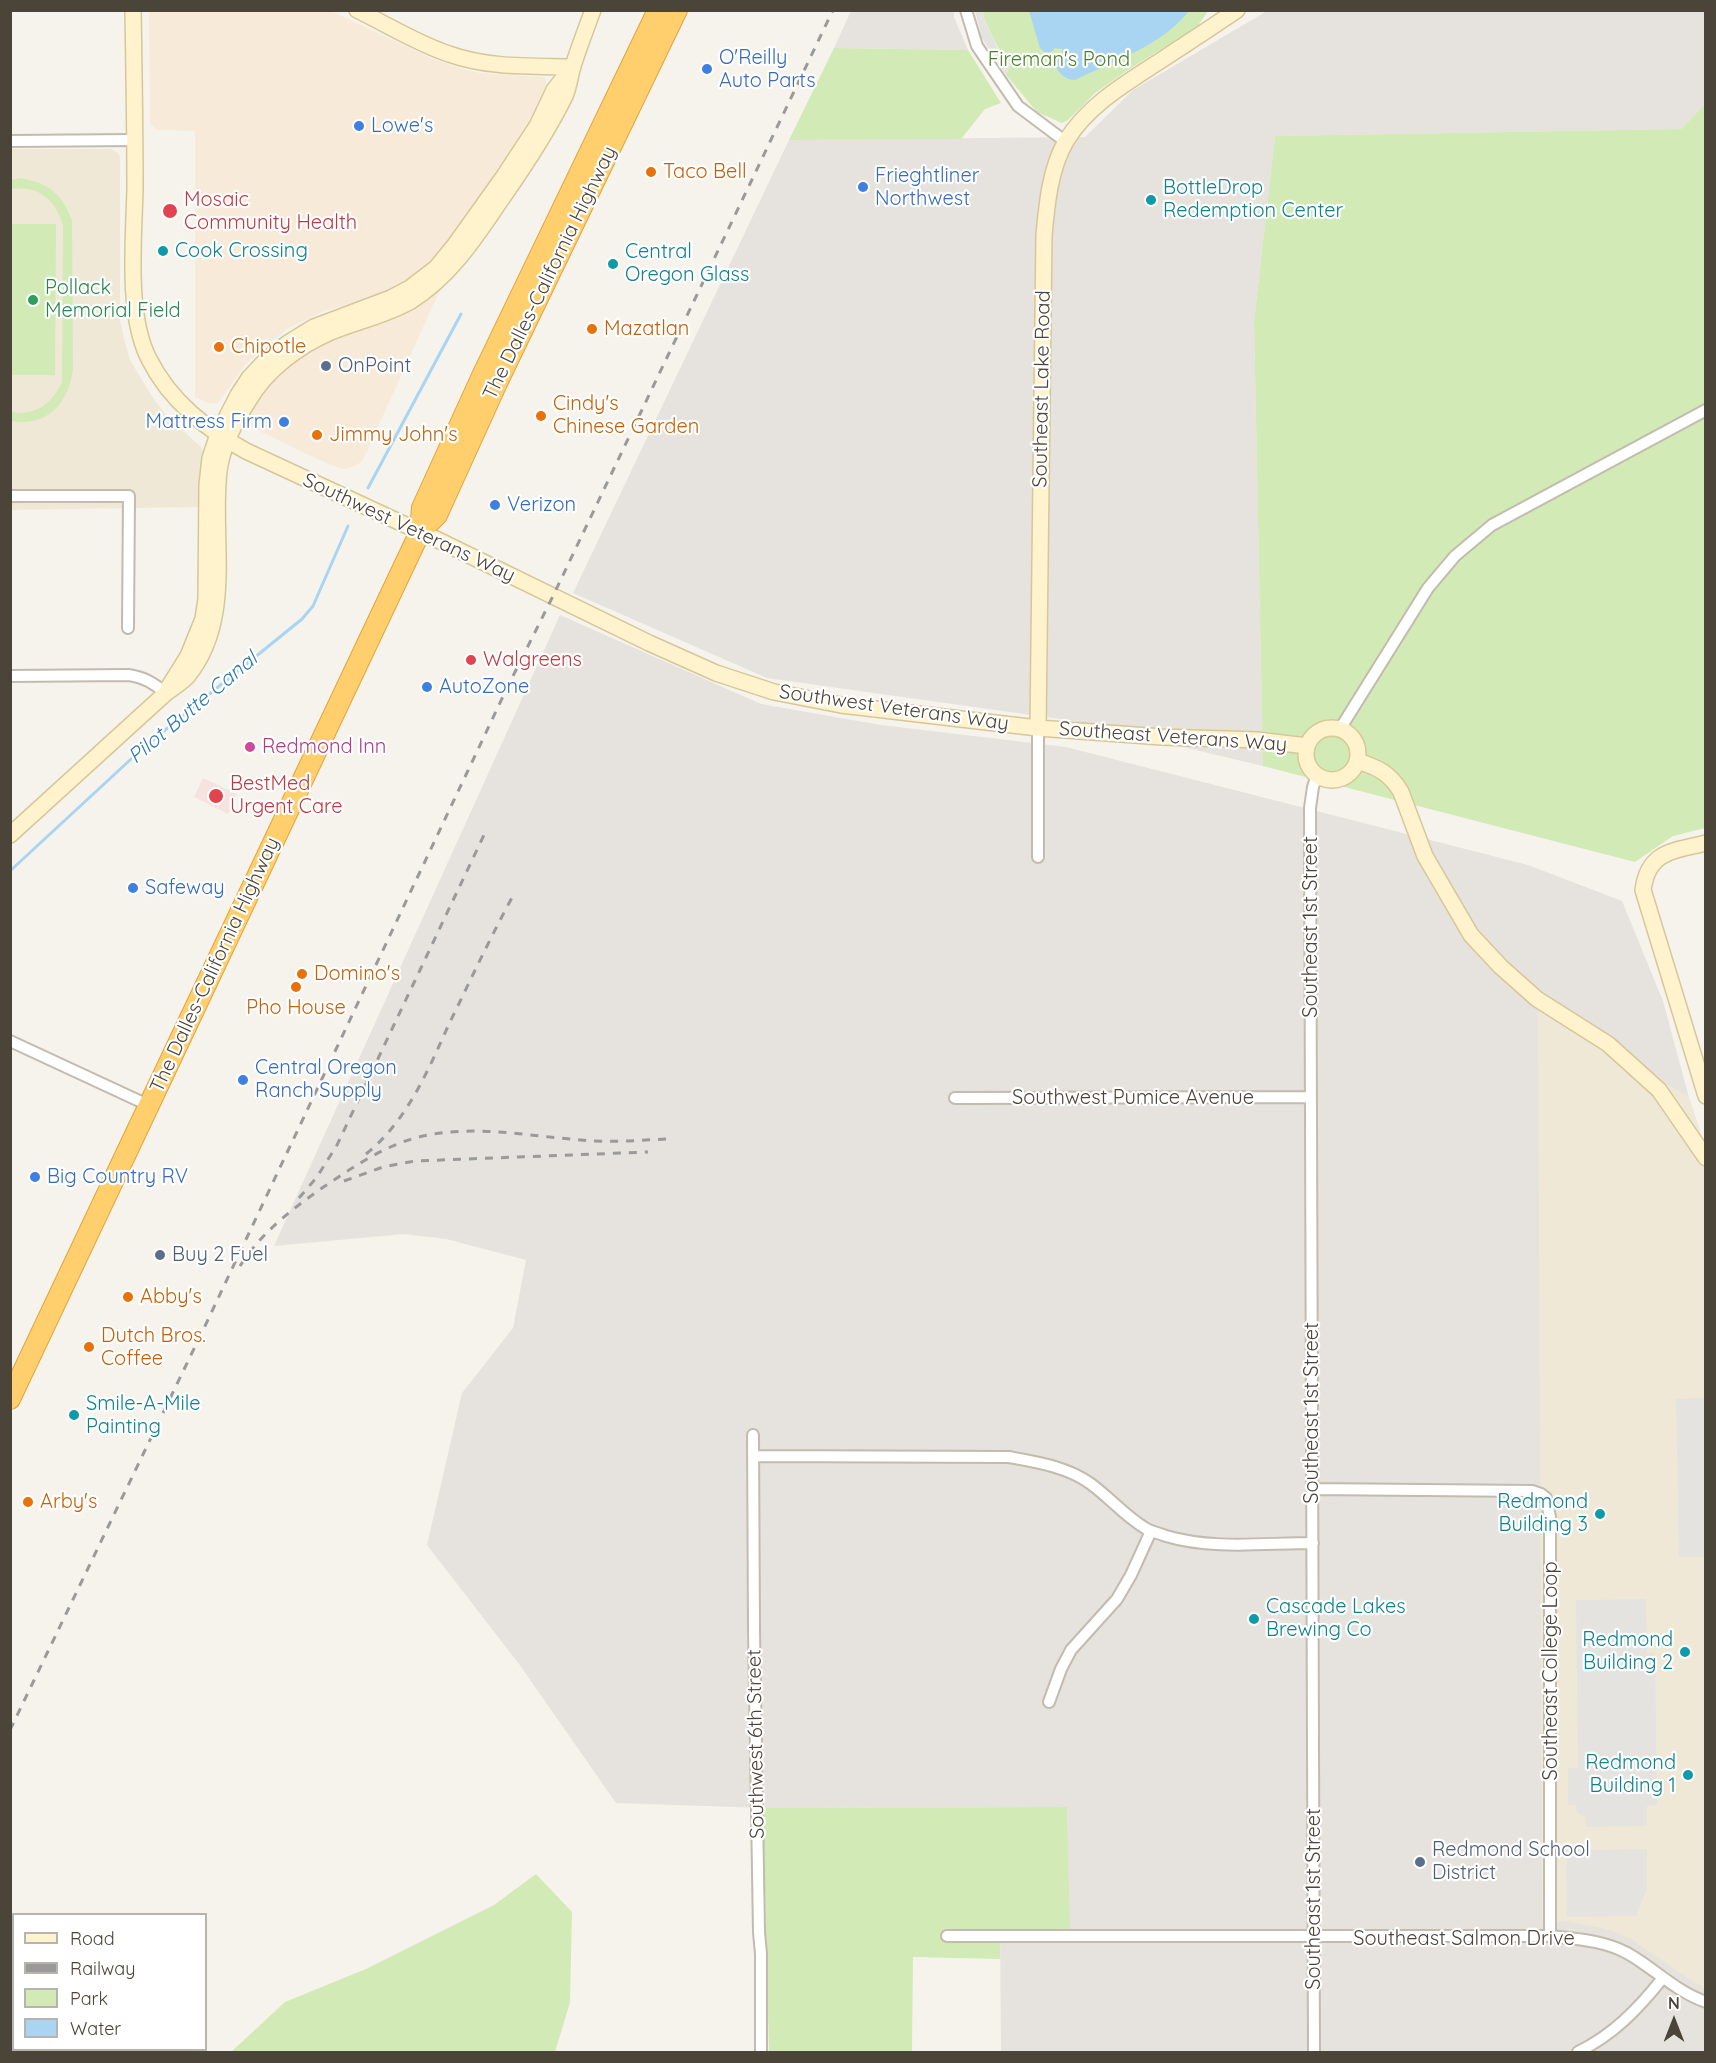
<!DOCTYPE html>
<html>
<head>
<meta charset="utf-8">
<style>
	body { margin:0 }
	#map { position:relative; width:1716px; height:2063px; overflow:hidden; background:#f6f3ec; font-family:Quicksand,sans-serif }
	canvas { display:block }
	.frame { position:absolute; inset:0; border:12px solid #4b4439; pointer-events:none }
	.legend { position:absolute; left:12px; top:1913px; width:195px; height:138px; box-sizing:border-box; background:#fff; border:2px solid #b7b4b0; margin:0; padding:8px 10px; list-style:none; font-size:18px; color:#4b4439 }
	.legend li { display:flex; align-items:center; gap:12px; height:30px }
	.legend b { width:30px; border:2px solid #b7b4b0 }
	.north { position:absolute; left:1644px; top:1991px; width:60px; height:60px; -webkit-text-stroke:4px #fff; paint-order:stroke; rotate:0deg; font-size:16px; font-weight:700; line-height:24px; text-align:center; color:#4b4439 }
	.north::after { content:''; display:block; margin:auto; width:21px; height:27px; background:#4b4439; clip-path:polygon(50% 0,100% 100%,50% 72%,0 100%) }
</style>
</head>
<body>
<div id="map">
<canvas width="1716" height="2063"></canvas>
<div class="frame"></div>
<ul class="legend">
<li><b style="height:8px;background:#fff3cd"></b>Road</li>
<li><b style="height:8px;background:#9a9a9a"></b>Railway</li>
<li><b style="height:16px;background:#d2eab5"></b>Park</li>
<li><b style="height:16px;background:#a9d4f2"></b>Water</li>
</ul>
<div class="north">N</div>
</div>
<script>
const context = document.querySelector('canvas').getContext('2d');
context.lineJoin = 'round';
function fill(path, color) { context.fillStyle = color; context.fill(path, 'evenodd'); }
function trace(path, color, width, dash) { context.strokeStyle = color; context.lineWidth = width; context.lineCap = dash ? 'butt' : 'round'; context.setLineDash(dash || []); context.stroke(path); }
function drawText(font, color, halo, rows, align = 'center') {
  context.font = font + ' Quicksand,sans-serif'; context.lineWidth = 4.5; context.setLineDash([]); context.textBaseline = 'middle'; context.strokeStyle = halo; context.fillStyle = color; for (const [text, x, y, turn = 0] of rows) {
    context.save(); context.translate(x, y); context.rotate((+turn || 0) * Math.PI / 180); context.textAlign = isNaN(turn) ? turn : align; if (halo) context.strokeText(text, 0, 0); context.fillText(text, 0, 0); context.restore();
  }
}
fill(new Path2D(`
	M149,11H331L431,58L456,67L480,73L543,77L546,80V86L532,120L512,151L447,244L425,268L401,285L367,299L324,311L287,329L265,346L245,365L221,399L217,403L210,404L195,397V131L158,130L150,124Z
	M440,290L366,453L362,461L355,466L344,469L330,465L255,429L250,424L248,419L249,413L263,392L281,373L299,359L330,342L413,309Z`), '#f7ead8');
fill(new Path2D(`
	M954,10V17L968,50L834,48L851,11Z
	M1267,11H1705V104L1681,129L1275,136L1254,322L1263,766L1074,721L767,678L573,593L789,140L1085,137L1133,90Z
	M560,615L761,704L881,725L1066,747L1528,865L1622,901L1663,1001L1705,1157V2052H1001L1000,1931L1069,1932L1067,1807L763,1808L616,1803L519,1664L427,1545L462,1393L513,1328L526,1260L446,1239L404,1234L274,1246Z`), '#e6e2dd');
fill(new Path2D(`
	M10,149H112L118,153L120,157V319L124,339L130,360L153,398L168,417L201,447L204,455L200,507L11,510Z
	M1538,1009L1689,1097L1705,1146V1988L1689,1979L1631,1939L1610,1930L1565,1921H1542Z`), '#efe8d6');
fill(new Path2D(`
	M203,778L237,794L228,814L194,797Z`), '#f6e3e0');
fill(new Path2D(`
	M982,11H1208L1197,27L1131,68L1095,93L1068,120L1062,123L1037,112L1006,75L1010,66C998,48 988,31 982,11Z
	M834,48L968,50L1001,103L985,109L961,139L789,140Z
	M1705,104V828L1673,836L1635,862L1263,766L1254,322L1275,136L1681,129Z
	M21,178C50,184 61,193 72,220L73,368C69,403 48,427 11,421V412C35,416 52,404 62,382L63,226C57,201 38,184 11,189V180Z
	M11,224H56L55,375H11Z
	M1067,1807L1070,1932L1000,1931V1959L913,1957L912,2052H769L763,1808Z
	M536,1874L572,1912L570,2002L555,2052H231L285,2002L366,1969L494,1905Z`), '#d2eab5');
fill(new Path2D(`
	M975,11H982L987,26L998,49L1010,66L1006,75L982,38Z
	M1705,1398V1557H1679L1676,1399Z
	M1646,1599L1647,1653H1655L1657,1805L1647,1806V1826L1586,1827L1585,1816L1580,1815L1576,1811V1805H1568V1768H1578L1576,1600Z
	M1647,1849V1888L1636,1916L1567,1917L1566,1850Z`), '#e5e3e0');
fill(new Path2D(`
	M1029,11V10L1189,11C1161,46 1114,61 1075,80C1063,80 1058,71 1053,62L1062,53V49L1055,48L1051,52H1044L1040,48Z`), '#a9d4f2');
trace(new Path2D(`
	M368,488L461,314
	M10,871L143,748L302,619L313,606L348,526`), '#a9d4f2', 3);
const street = new Path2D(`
	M966,10L977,46L1018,106L1066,142
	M10,141L135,140
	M10,496H129L128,628
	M10,676L128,675C144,677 153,683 166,693
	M1340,729L1428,588L1455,556L1492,525L1706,410
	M1038,857V728
	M10,1041L148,1105
	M955,1098L1311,1097
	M753,1435L754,1630L759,1932L761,1954V2052
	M753,1456L1009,1457C1037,1462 1068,1467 1091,1484C1110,1498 1125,1516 1145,1528C1151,1532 1159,1533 1166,1536C1213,1550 1264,1543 1313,1543
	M1312,1489L1532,1491L1541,1494L1546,1498L1550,1517V1936
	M1049,1702L1061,1669L1071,1650L1117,1599L1131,1575L1151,1531
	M947,1936H1550C1576,1939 1603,1940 1627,1953C1654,1968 1675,1991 1706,2002
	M1314,2052L1310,808L1313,787L1317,775
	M1578,2052C1613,2035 1638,2009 1662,1979`);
const secondary = new Path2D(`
	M133,10C134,70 135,129 135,188C134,238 126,315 149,359C170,401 206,429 246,451L440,541L649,643L716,673L774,692L841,705L1038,728L1162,737L1257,740L1307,746
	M357,10C386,24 418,44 449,54C488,68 531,66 573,67
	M168,688L188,656L203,619L206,599L207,485L210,458L218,434L238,395L249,378L267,359L288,343L314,327L391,298L410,288L436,268L454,246L504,176L537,126L554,90L569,71
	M1038,728L1044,235C1047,203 1050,169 1066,141C1088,105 1126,83 1160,61C1186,44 1212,27 1237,10
	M1306 754a26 26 0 1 1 52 0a26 26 0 1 1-52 0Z
	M1357,761C1377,767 1390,773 1401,792L1425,856L1471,935L1501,967L1537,999L1608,1044L1659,1090L1706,1158
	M10,835L166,693C173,688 181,683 187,677C235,619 211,538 219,471C222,447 236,420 249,400C267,369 299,346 331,332C358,321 387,315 411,301C451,276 475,238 501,200C524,167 547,133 565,96C569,87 570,76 573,66C579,47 586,29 593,10
	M1706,843C1673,851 1648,851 1643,890L1706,1096`);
const highway = new Path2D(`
	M420,532L437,515L497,383L677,10
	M10,1399L420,532L422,508L482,376L658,10`);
trace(street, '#c2bbae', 14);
trace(secondary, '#d6c79b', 18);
trace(highway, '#e0a43c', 22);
trace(street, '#fff', 10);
trace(secondary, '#fff3cd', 15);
trace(highway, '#ffcf6e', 20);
trace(new Path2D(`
	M366,1154C408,1120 428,1070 450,1022C471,979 491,936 514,894
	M344,1181L383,1167L415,1161L648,1152
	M299,1198L317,1177L337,1145L484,835
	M240,1266C261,1233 291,1210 322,1188C352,1168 383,1146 419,1137C476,1123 537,1138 595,1141C620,1142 644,1140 668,1139
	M10,1730L204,1328L508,686L553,596L833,10`), '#9a9a9a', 3, [8, 8]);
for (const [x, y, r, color] of [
	[707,69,6,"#3f7fe0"],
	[359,126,6,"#3f7fe0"],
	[651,172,6,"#e8710a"],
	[863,187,6,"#3f7fe0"],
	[1151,200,6,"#0f9aa8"],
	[170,211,8,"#e0444e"],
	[163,251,6,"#0f9aa8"],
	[613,264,6,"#0f9aa8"],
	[33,300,6,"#2e9e5b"],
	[592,329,6,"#e8710a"],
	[219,347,6,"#e8710a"],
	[326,366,6,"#5c6f8a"],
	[541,416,6,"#e8710a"],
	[284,422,6,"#3f7fe0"],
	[317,435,6,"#e8710a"],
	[495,505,6,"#3f7fe0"],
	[471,660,6,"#e0444e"],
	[427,687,6,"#3f7fe0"],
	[250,747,6,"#d1479c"],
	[216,796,8,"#e0444e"],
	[133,888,6,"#3f7fe0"],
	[302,974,6,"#e8710a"],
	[296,987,6,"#e8710a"],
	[243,1080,6,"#3f7fe0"],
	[35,1177,6,"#3f7fe0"],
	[160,1255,6,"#5c6f8a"],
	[128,1297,6,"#e8710a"],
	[89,1347,6,"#e8710a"],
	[74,1415,6,"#0f9aa8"],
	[28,1502,6,"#e8710a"],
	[1600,1514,6,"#0f9aa8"],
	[1254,1619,6,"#0f9aa8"],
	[1685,1652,6,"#0f9aa8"],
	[1688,1775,6,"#0f9aa8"],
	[1420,1862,6,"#5c6f8a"]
]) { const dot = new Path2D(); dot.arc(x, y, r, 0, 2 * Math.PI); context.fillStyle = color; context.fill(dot); trace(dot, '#fff', 2); }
drawText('20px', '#366cbe', '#fff', [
	["O'Reilly",719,58],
	["Auto Parts",719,81],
	["Lowe's",371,126],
	["Frieghtliner",875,176],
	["Northwest",875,199],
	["Mattress Firm",272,422,"right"],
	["Verizon",507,505],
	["AutoZone",439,687],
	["Safeway",145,888],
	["Central Oregon",255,1068],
	["Ranch Supply",255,1091],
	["Big Country RV",47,1177]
], 'left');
drawText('20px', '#4a7f2a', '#fff', [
	["Fireman's Pond",1059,60]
]);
drawText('20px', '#c56008', '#fff', [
	["Taco Bell",663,172],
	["Mazatlan",604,329],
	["Chipotle",231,347],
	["Cindy's",553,404],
	["Chinese Garden",553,427],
	["Jimmy John's",329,435],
	["Domino's",314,974],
	["Pho House",296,1008,"center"],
	["Abby's",140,1297],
	["Dutch Bros.",101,1336],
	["Coffee",101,1359],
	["Arby's",40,1502]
], 'left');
drawText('20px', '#0d838f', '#fff', [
	["BottleDrop",1163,188],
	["Redemption Center",1163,211],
	["Cook Crossing",175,251],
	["Central",625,252],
	["Oregon Glass",625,275],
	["Smile-A-Mile",86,1404],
	["Painting",86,1427],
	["Redmond",1588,1502,"right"],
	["Building 3",1588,1525,"right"],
	["Cascade Lakes",1266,1607],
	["Brewing Co",1266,1630],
	["Redmond",1673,1640,"right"],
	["Building 2",1673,1663,"right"],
	["Redmond",1676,1763,"right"],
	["Building 1",1676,1786,"right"]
], 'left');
drawText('20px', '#be3a42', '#fff', [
	["Mosaic",184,200],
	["Community Health",184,223],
	["Walgreens",483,660],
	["BestMed",230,784],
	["Urgent Care",230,807]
], 'left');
drawText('20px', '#4b4439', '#fff', [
	["The Dalles-California Highway",550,273,-64],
	["Southeast Lake Road",1042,389,-89],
	["Southwest Veterans Way",409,528,25],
	["Southwest Veterans Way",894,708,8],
	["Southeast Veterans Way",1173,737,4],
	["Southeast 1st Street",1311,927,-90],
	["The Dalles-California Highway",215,965,-65],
	["Southwest Pumice Avenue",1133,1098],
	["Southeast 1st Street",1312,1413,-90],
	["Southeast College Loop",1551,1671,-90],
	["Southwest 6th Street",756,1744,-91],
	["Southeast 1st Street",1314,1899,-90],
	["Southeast Salmon Drive",1464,1939]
]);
drawText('20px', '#27864d', '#fff', [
	["Pollack",45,288],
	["Memorial Field",45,311]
], 'left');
drawText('20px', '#4e5e75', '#fff', [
	["OnPoint",338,366],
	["Buy 2 Fuel",172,1255],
	["Redmond School",1432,1850],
	["District",1432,1873]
], 'left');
drawText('20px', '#b23c85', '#fff', [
	["Redmond Inn",262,747]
], 'left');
drawText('italic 21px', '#2e7ab2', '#fff', [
	["Pilot Butte Canal",193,708,-40]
]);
</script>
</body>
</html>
